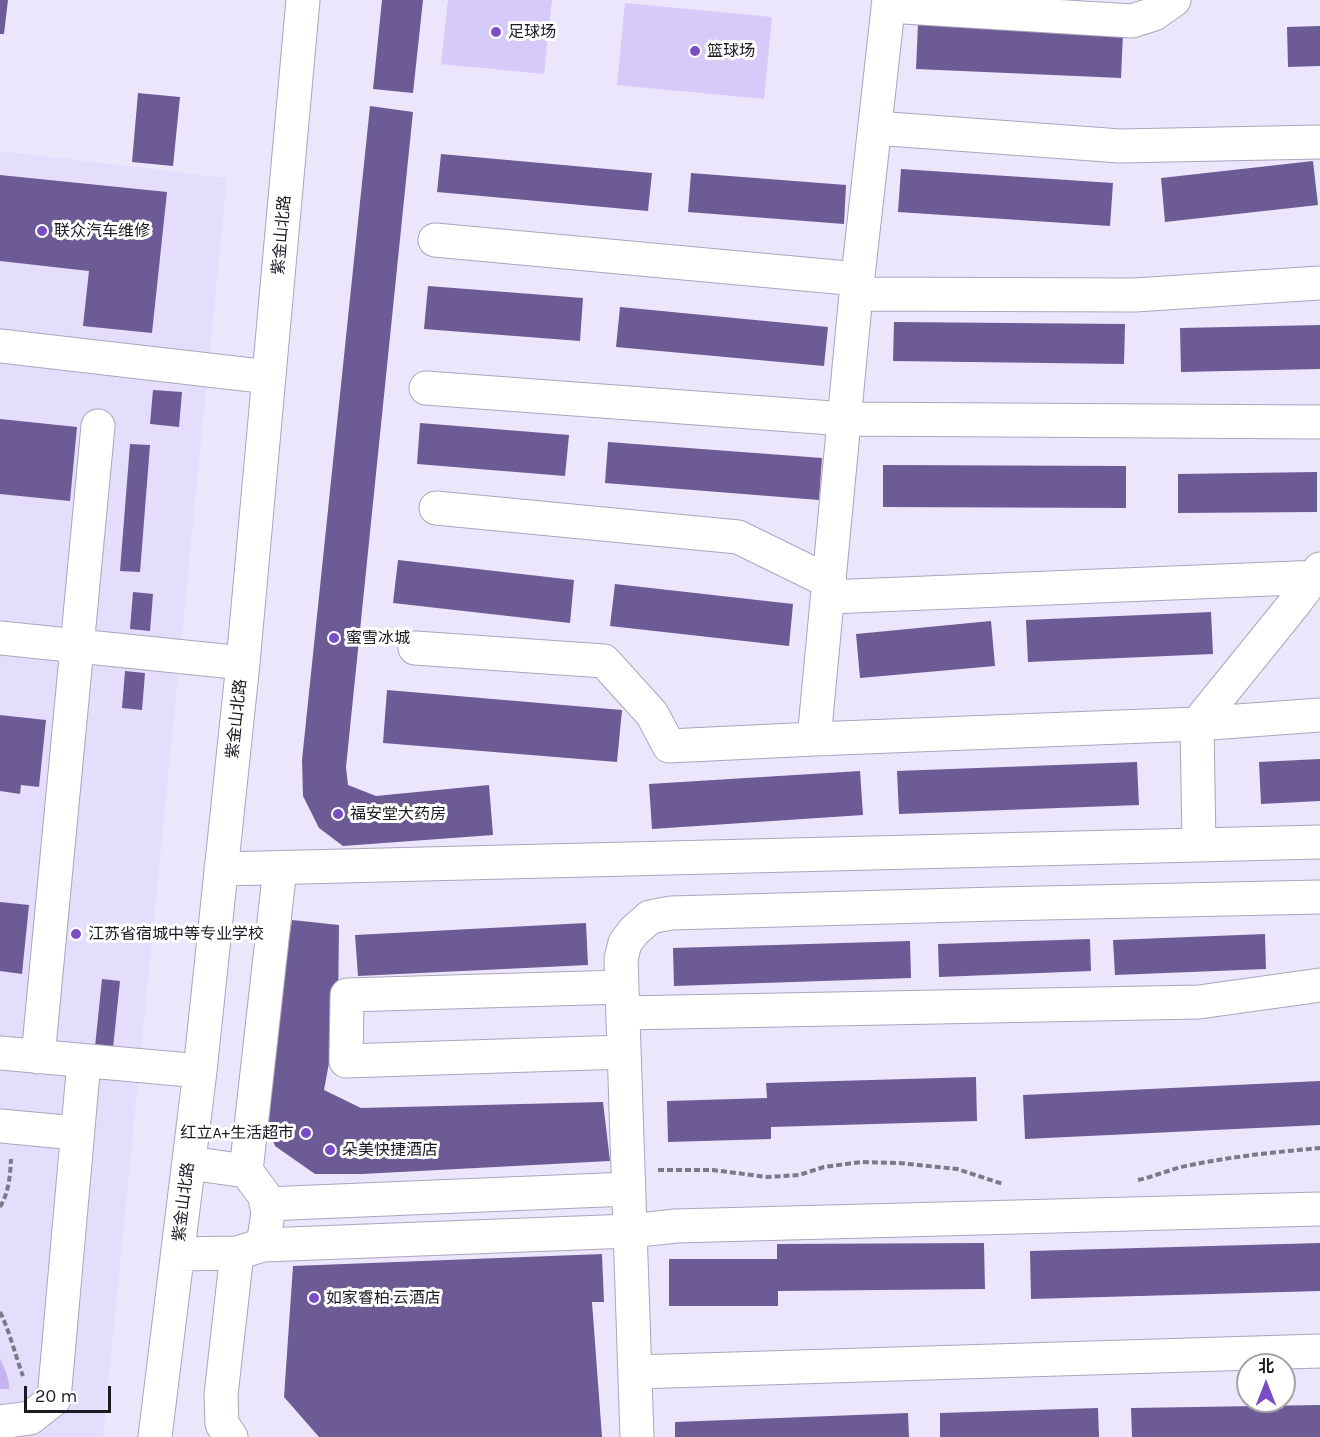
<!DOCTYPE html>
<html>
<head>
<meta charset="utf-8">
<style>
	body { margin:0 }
	#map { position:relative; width:1320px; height:1437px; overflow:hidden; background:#ece6fd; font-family:Karla,"Noto Sans SC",sans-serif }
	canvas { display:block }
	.north { position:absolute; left:1236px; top:1353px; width:60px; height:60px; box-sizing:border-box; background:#fff; border:2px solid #a4a3a6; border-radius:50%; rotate:0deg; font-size:16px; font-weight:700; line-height:24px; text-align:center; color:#1b1921 }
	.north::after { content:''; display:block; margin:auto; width:21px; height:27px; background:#7a4dc5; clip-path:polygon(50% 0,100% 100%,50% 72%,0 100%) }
	.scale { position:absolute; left:24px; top:1386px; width:87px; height:27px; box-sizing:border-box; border:3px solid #1b1921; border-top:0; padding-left:8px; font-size:18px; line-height:21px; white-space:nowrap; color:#1b1921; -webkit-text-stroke:4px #fff; paint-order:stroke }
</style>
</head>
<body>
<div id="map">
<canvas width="1320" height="1437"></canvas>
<div class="north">北</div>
<div class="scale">20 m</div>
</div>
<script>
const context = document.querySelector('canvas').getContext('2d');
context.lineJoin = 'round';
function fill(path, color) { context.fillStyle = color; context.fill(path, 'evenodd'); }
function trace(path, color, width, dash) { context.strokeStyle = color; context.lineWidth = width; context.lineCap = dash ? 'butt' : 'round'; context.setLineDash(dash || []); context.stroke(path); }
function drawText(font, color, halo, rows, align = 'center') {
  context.font = font + ' Karla,"Noto Sans SC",sans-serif'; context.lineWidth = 6; context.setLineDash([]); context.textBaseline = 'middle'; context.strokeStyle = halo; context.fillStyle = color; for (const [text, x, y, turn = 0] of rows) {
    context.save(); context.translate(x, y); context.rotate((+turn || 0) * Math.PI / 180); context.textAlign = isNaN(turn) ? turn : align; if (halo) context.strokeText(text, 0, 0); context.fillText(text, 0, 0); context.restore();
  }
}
fill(new Path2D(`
	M0,151L227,178L103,1437H0Z`), '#e5ddfc');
fill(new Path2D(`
	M448,0H552L544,74L441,64Z
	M625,3L772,17L764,99L617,85Z`), '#d6caf8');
fill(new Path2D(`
	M0,1358C4,1368 10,1379 9,1389H0Z`), '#c5b3f4');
fill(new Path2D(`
	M0,0H8L4,34H0Z
	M382,0H423L413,93L373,89Z
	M918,24L1123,33L1121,78L916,69Z
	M1320,26V66L1288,67L1287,27Z
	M138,93L180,97L173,166L132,162Z
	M370,106L413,112L346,767L348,785L376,796L489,785L493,835L343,846L319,828L303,796L302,760Z
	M441,154L652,173L648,211L437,192Z
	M1313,161L1318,205L1165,222L1161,178Z
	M901,169L1113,183L1110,226L898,212Z
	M691,173L846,185L844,224L688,212Z
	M0,175L167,192L152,333L83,326L89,271L0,261Z
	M428,286L583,298L580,341L424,329Z
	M620,307L828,327L824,366L616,347Z
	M894,322L1125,324L1124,364L893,361Z
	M1320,325V369L1181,372L1180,328Z
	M153,390L182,392L179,427L150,424Z
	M0,419L77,427L70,501L0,494Z
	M420,423L569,435L565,476L417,464Z
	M608,442L822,458L819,500L605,483Z
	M130,444L150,445L140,572L120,571Z
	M883,465L1126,466V508L883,507Z
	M1317,472V512L1178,513V474Z
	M398,560L574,580L570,623L393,603Z
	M615,584L793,604L789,646L610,626Z
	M133,592L153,594L150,631L130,629Z
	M1211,612L1213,654L1028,662L1026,620Z
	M991,621L995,666L860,678L856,634Z
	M125,671L145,673L142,710L122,708Z
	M387,690L622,710L617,762L383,743Z
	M0,715L46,720L39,787L21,785L20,794L0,791Z
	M1320,759V801L1261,804L1259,762Z
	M1137,762L1139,805L899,814L897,771Z
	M860,771L863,815L652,829L649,784Z
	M0,902L29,905L22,974L0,971Z
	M292,920L339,925L338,1014L324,1090L361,1108L603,1102L610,1161L362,1174H315L275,1146L264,1118Z
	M586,923L588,965L358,976L355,935Z
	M1265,934L1266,969L1115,975L1113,940Z
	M1090,939L1091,971L939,977L938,944Z
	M910,941L911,978L674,986L673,948Z
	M102,979L120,981L113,1048L95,1047Z
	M976,1077L977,1121L771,1127V1139L668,1142L667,1101L767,1098L766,1083Z
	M1320,1081V1125L1025,1139L1023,1095Z
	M984,1243L985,1289L778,1291V1306H669V1259H777V1244Z
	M1320,1243V1291L1031,1299L1030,1251Z
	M602,1254L604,1302H592L602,1437H319L284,1397L293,1266Z
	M1320,1405V1437H1132L1131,1408Z
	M1098,1408L1099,1437H940V1413Z
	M908,1413L909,1437H675V1422Z`), '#6d5b95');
const minor = new Path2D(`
	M888,6L1132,21L1154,14L1174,0
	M875,128L1120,146L1320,142
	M435,240L858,279
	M856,294L1135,295L1320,283
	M0,346L269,377
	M426,388L845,419L1320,422
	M436,508L738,537L830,582
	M828,597L1320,577
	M0,638L243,663
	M415,648L604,661L652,714L669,746L814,739L1197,724L1320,715
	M814,739L856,294L889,0
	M1199,845L1197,724L1294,604L1320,569
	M221,869L1320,842
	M622,987L347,995L346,1061L624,1052
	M623,1013L1199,1002L1320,985
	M0,1053L200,1071
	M38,1057L98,426
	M0,1126L76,1133
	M246,1171L280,868
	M266,1204L628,1189
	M263,1245L630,1231L676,1226L1320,1209
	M178,1254L237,1253L263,1245L268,1213L265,1196L246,1171L189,1163
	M635,1372L1320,1351
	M0,1422L30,1418L54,1399L84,1061
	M155,1437L200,1071L243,663L303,0
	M231,1437L222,1424L221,1395L237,1253
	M637,1437L621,959L625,943L634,931L650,917L671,913L997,904L1320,897`);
trace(minor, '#aba5bb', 35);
trace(new Path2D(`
	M658,1170H713L767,1177L799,1175L824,1167L861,1162L899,1163L957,1169L1003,1184
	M1138,1180C1156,1176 1173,1168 1191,1165C1234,1156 1277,1152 1320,1148
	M0,1207C9,1192 10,1176 11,1159
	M0,1312C10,1332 15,1355 23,1376`), '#7d7988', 4, [6, 3]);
trace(minor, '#fff', 33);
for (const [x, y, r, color] of [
	[496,32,6,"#7a4dc5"],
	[695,51,6,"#7a4dc5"],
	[42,231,6,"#7a4dc5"],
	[334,638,6,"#7a4dc5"],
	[338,814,6,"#7a4dc5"],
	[76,934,6,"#7a4dc5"],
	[306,1133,6,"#7a4dc5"],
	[330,1150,6,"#7a4dc5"],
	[314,1298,6,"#7a4dc5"]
]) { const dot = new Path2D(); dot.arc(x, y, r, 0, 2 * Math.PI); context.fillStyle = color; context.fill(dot); trace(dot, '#fff', 2); }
drawText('16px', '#1b1921', '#fff', [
	["足球场",508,32],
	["篮球场",707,51],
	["联众汽车维修",54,231],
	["蜜雪冰城",346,638],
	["福安堂大药房",350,814],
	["江苏省宿城中等专业学校",88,934],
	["红立A+生活超市",294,1133,"right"],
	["朵美快捷酒店",342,1150],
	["如家睿柏·云酒店",326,1298]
], 'left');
drawText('16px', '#1b1921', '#fff', [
	["紫金山北路",282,235,-85],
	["紫金山北路",237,719,-84],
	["紫金山北路",184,1202,-83]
]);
</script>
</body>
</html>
